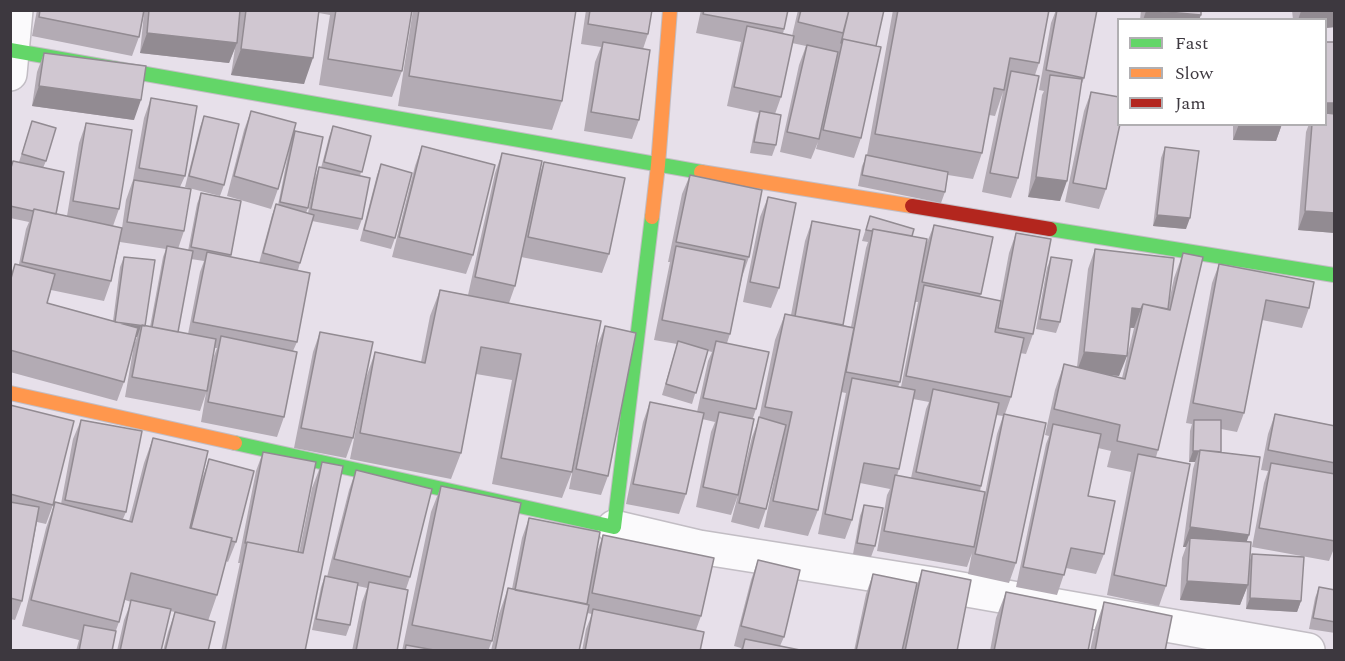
<!DOCTYPE html>
<html>
<head>
<meta charset="utf-8">
<style>
	body { margin:0 }
	#map { position:relative; width:1345px; height:661px; overflow:hidden; background:#e7e0ea; font-family:Spectral,serif }
	canvas { display:block }
	.frame { position:absolute; inset:0; border:12px solid #3d383f; pointer-events:none }
	.legend { position:absolute; left:1117px; top:18px; width:210px; height:108px; box-sizing:border-box; background:#fff; border:2px solid #b1afb2; margin:0; padding:8px 10px; list-style:none; font-size:18px; color:#3d383f }
	.legend li { display:flex; align-items:center; gap:12px; height:30px }
	.legend b { width:30px; border:2px solid #b1afb2 }
</style>
</head>
<body>
<div id="map">
<canvas width="1345" height="661"></canvas>
<div class="frame"></div>
<ul class="legend">
<li><b style="height:8px;background:#63d668"></b>Fast</li>
<li><b style="height:8px;background:#ff974d"></b>Slow</li>
<li><b style="height:8px;background:#b3261e"></b>Jam</li>
</ul>
</div>
<script>
const context = document.querySelector('canvas').getContext('2d');
context.lineJoin = 'round';
function trace(path, color, width, dash) { context.strokeStyle = color; context.lineWidth = width; context.lineCap = dash ? 'butt' : 'round'; context.setLineDash(dash || []); context.stroke(path); }
function fill(path, color) { context.fillStyle = color; context.fill(path, 'evenodd'); }
const street = new Path2D(`
	M10,74L16,10
	M614,527L699,547L933,584L1308,650`);
const fast = new Path2D(`
	M10,50L701,172
	M1050,229L1334,275
	M235,443L614,527L652,217`);
const slow = new Path2D(`
	M701,172L912,206
	M652,217L658,165L670,10
	M10,393L235,443`);
const jam = new Path2D(`
	M912,206L1050,229`);
trace(street, '#c2bdc4', 36);
trace(fast, '#c2bdc4', 16);
trace(slow, '#c2bdc4', 16);
trace(jam, '#c2bdc4', 16);
trace(street, '#fbfafc', 33);
trace(fast, '#63d668', 14);
trace(slow, '#ff974d', 14);
trace(jam, '#b3261e', 14);
fill(new Path2D(`
	M37,10H412L402,71L392,97L319,85L330,15L319,13L304,84L231,75L235,48L229,63L140,53L144,13L139,37L132,56L32,36Z
	M413,10H576L562,101L552,130L398,106Z
	M586,10H652L648,34L643,49L639,120L632,139L584,131L595,62L601,47L581,44Z
	M701,10H788L783,34L792,36L798,10H884L876,46L861,138L854,158L816,149L818,142L811,159L780,152L799,65L806,46L792,43L781,97L775,114L776,145L772,156L750,153L756,122L759,113L727,106L741,42L696,33Z
	M893,10H1049L1039,63L1035,75L1018,178L1011,198L982,192L1003,92L995,116L989,115L982,153L973,179L948,175L945,192L941,203L858,186L862,166L867,155Z
	M1056,10H1097L1084,78L1080,89L1060,201L1028,197L1042,95L1044,91L1039,90L1051,23Z
	M1141,10H1201L1199,20H1140Z
	M1292,10H1335V27L1326,28V20H1293Z
	M1335,42V233L1298,230L1306,132L1309,124H1326Z
	M44,53L134,120L32,106L37,72Z
	M1091,92L1106,189L1099,209L1065,202L1084,111Z
	M151,98L185,176L180,187L184,231L178,249L188,251L197,204L201,193L231,255L230,257L259,263L272,215L276,204L278,205L290,145L278,189L271,209L227,196L244,130L251,111L292,140L295,131L308,208L306,213H308L315,178L319,167L321,168L329,137L333,126L371,136L360,176L362,219L358,230L312,221L298,270L297,342L293,351L284,417L277,437L201,422L206,393L200,411L125,397L134,345L137,337H136L124,382L117,401L10,372V277L15,264H19L26,229L29,222L10,218V168L13,161L19,162L32,121L46,161L43,168L56,214L67,216L79,143L86,123L119,209L113,226L122,228L126,200L133,180L144,118ZM120,242L166,249L163,257L150,327L145,326L124,257L120,267L113,321L47,303L51,290L104,301L111,281ZM191,259L204,261L200,272L188,334L178,332ZM214,348H217L214,356L208,385Z
	M204,116L224,185L220,196L185,187L200,127Z
	M1233,124H1282L1276,141L1233,140Z
	M422,146L473,255L466,274L392,257L415,166Z
	M1165,147L1186,229L1153,226L1161,158Z
	M502,153L540,173L544,162L609,254L602,273L521,257L515,286L509,303L572,472L562,498L492,484L512,380L476,374L461,453L451,479L350,459L366,378L375,352L421,362L430,316L440,290L468,295L495,173Z
	M381,164L395,238L391,249L360,241L377,175Z
	M690,175L749,257L742,277L730,334L727,343L756,409L753,418L738,494L752,437L759,418L775,340L785,314L791,315L805,241L812,221L843,325L851,327L866,248L868,242L862,241L870,216L912,236L926,245L934,225L981,294L980,297L1000,301L1009,253L1016,233L1033,334L1026,354L1020,353L1011,397L1005,414L1016,563L1009,583L968,574L972,553L967,567L877,551L887,495L890,489L860,483L852,520L845,539L818,534L846,393L841,392L818,510L808,536L764,527L777,465L766,509L759,529L731,522L738,495L731,515L696,507L711,432L715,422L702,419L686,494L679,514L626,504L643,422L650,402L697,412L708,361L712,352L708,351L692,404L662,395L677,344L654,340L670,262H668L682,194ZM915,302H918L901,387H898L900,382ZM913,399L929,402L926,409L911,478L897,476L899,469ZM996,415L1003,416L997,434L983,504L980,491Z
	M768,197L779,288L771,308L743,302L760,217Z
	M1095,249L1169,302L1174,278L1183,253L1158,450L1156,457L1166,586L1159,606L1107,595L1131,472L1107,467L1111,451L1098,448L1088,496L1104,554L1096,574L1066,568L1057,595L1016,587L1046,444L1049,436L1045,435L1055,390L1064,364L1077,367L1088,269ZM1130,328H1134L1122,378L1109,375L1119,376Z
	M1051,257L1060,322L1056,333L1036,329L1047,268Z
	M1219,264L1309,308L1302,328L1262,320L1244,413L1237,432L1221,429V452L1247,542L1250,560L1252,554L1301,601L1297,612L1246,609L1247,587L1240,605L1180,600L1182,558L1186,547H1183L1193,469L1195,462H1189L1190,431L1192,424L1186,423L1212,283Z
	M605,326L608,476L601,495L569,489L597,346Z
	M320,332L353,438L346,458L294,448L313,352Z
	M10,405L53,505L46,524L37,522L22,601L15,620L10,619Z
	M1275,414L1335,426V546L1329,561L1252,547L1264,483L1268,471L1261,470L1268,434Z
	M81,420L126,512L123,519L129,521L144,463L153,438L193,512L202,479L209,459L236,542L228,562L226,561L217,595L208,621V651H163L168,632L175,612L170,611L161,651H117L124,620L131,602L125,600L119,622L115,633L112,651H76L79,640L22,626L46,528L55,502L61,504L73,439Z
	M263,452L299,553L312,488L322,462L305,651H221L240,563H238L256,471Z
	M356,470L410,577L406,589L397,651H352L362,602L367,588L358,586L350,625L346,636L312,630L321,587L325,576L327,577L349,490Z
	M441,486L492,641L488,651H402L431,512Z
	M864,505L875,546L871,557L853,554L860,516Z
	M529,518L596,555L603,535L701,616L696,630L700,651H582L586,629L592,614L587,613L579,651H491L499,614L508,588L512,589L522,538Z
	M758,560L784,637L780,646L805,651H740L741,648L734,646L751,580Z
	M922,570L957,651H854L866,594L873,574L916,588Z
	M1319,587L1335,590V633L1309,629L1315,598Z
	M1006,592L1088,651H990L996,618Z
	M1104,602L1165,651H1090L1095,628Z`), '#b3abb4');
fill(new Path2D(`
	M1335,10V27L1326,28V20H1298L1301,11Z
	M1146,11L1201,15L1199,20H1143Z
	M147,33L237,43L229,63L140,53Z
	M241,49L313,58L304,84L231,75Z
	M39,86L141,100L134,120L32,106Z
	M1326,103H1335V123H1326Z
	M1239,124H1282L1276,141L1233,140Z
	M1036,177L1067,181L1060,201L1028,197Z
	M1305,211L1335,213V233L1298,230Z
	M1157,215L1190,218L1186,229L1153,226Z
	M1132,308L1141,309L1134,328L1124,327Z
	M115,323L141,326L137,337L111,334Z
	M1084,352L1127,356L1119,376L1077,371Z
	M1193,451H1199L1195,462H1189Z
	M1190,527L1249,535L1242,555L1190,538L1186,547H1183Z
	M1187,581L1248,585L1240,605L1180,600Z
	M1250,598L1301,601L1297,612L1246,609Z`), '#928b92');
const building = new Path2D(`
	M40,10H144L139,37L39,17Z
	M149,10H240L237,43L147,33Z
	M246,10H319L313,58L241,49Z
	M336,10H412L402,71L328,59Z
	M419,10H576L562,101L409,76Z
	M590,10H652L648,34L588,24Z
	M704,10H788L784,29L703,14Z
	M801,10H849L843,33L798,22Z
	M849,10H884L876,46L843,39L841,43Z
	M898,10H1049L1039,63L1010,58L1004,90L994,88L982,153L875,134Z
	M1057,10H1097L1084,78L1046,70Z
	M1146,10H1201V15Z
	M747,26L794,36L781,97L734,87Z
	M843,39L881,47L861,138L823,130Z
	M603,42L650,50L639,120L591,112Z
	M1326,42H1335V103H1326Z
	M807,45L838,52L819,139L787,132Z
	M44,53L146,66L141,100L39,86Z
	M1011,71L1039,76L1018,178L990,173Z
	M1050,75L1082,79L1067,181L1036,177Z
	M1091,92L1119,97V124H1120L1106,189L1073,183Z
	M151,98L197,106L185,176L139,168Z
	M251,111L296,123L278,189L234,176Z
	M760,111L781,115L776,145L754,142Z
	M1326,113L1335,114V213L1305,211L1312,124H1326Z
	M204,116L239,124L224,185L189,176Z
	M32,121L56,128L46,161L22,154Z
	M86,123L132,130L119,209L73,201Z
	M333,126L371,136L362,172L324,162Z
	M295,131L323,137L308,208L280,202Z
	M422,146L495,165L473,255L399,237Z
	M1165,147L1199,151L1190,218L1157,215Z
	M502,153L542,161L515,286L475,277Z
	M866,155L948,172L945,192L862,175Z
	M13,161L64,172L56,214L34,209L33,211L10,206V171Z
	M544,162L625,178L609,254L528,237Z
	M381,164L412,173L395,238L364,230Z
	M319,167L370,178L362,219L311,209Z
	M690,175L762,190L749,257L676,242Z
	M134,180L191,189L184,231L127,222Z
	M201,193L241,201L231,255L191,247Z
	M768,197L796,203L779,288L750,282Z
	M276,204L314,215L300,263L263,253Z
	M34,209L122,228L111,281L22,262Z
	M870,216L914,229L912,236L873,229L872,231L866,230Z
	M812,221L860,230L843,325L795,316Z
	M934,225L993,237L981,294L922,282Z
	M873,229L927,239L900,382L846,372Z
	M1016,233L1051,239L1033,334L998,328Z
	M167,246L193,251L178,332L152,327Z
	M676,246L745,260L730,334L662,320Z
	M1095,249L1174,258L1168,309L1143,304L1141,309L1132,308L1127,356L1084,352Z
	M207,252L310,273L297,342L193,322Z
	M1183,253L1203,257L1158,450L1117,441L1120,425L1054,409L1064,364L1125,379L1143,304L1170,310Z
	M124,257L155,260L145,326L115,322Z
	M1051,257L1072,260L1060,322L1040,319Z
	M15,264L55,274L47,303L138,328L124,382L10,350V282Z
	M1219,264L1314,282L1309,308L1266,300L1244,413L1193,403Z
	M924,285L1001,301L995,332L1024,338L1011,397L906,376Z
	M440,290L601,321L572,472L501,458L521,354L481,347L461,453L360,433L375,352L425,363Z
	M785,314L854,328L818,510L773,501L792,412L765,407Z
	M142,325L216,339L207,391L132,377Z
	M605,326L636,333L608,476L576,469Z
	M320,332L373,342L353,438L301,428Z
	M221,336L297,352L284,417L208,402Z
	M678,341L708,350L696,393L666,384Z
	M716,341L769,352L756,409L703,398Z
	M852,378L915,390L899,469L864,463L852,520L825,514Z
	M933,389L999,403L981,486L916,472Z
	M650,402L704,413L686,494L633,484Z
	M10,405L74,421L53,505L10,494Z
	M719,412L754,419L738,495L703,487Z
	M1004,414L1046,423L1016,563L975,554Z
	M1275,414L1335,426V463L1268,450Z
	M759,417L786,425L766,509L739,503Z
	M81,420L142,431L126,512L65,500Z
	M1194,420H1221V452L1200,450V451H1193Z
	M1053,424L1101,434L1088,496L1115,501L1104,554L1071,548L1064,575L1023,567Z
	M153,438L208,451L190,528L232,538L217,595L131,573L119,622L31,600L55,502L132,522Z
	M1200,450L1260,457L1249,535L1190,527Z
	M263,452L316,462L298,552L247,542V543H245Z
	M1138,454L1190,464L1166,586L1114,575Z
	M209,459L254,471L236,542L231,541L232,538L191,528Z
	M322,462L343,466L305,651H225L247,542L303,553Z
	M1271,463L1335,474V541L1259,528Z
	M356,470L432,489L410,577L334,559Z
	M895,475L985,492L974,547L884,531Z
	M441,486L521,503L492,641L412,625Z
	M10,502L39,507L22,601L10,598Z
	M864,505L883,508L875,546L857,543Z
	M529,518L600,532L587,604L515,590Z
	M603,535L714,558L701,616L592,593Z
	M1190,538L1251,542L1248,585L1187,581Z
	M1252,554L1304,557L1301,601L1250,598Z
	M758,560L800,570L784,637L741,626Z
	M922,570L971,580L957,651H905Z
	M873,574L917,583L902,651H856Z
	M325,576L358,583L350,625L316,619Z
	M369,582L408,590L397,651H356Z
	M1319,587L1335,590V622L1313,618Z
	M508,588L589,605L579,651H495Z
	M1006,592L1096,610L1088,651H994Z
	M131,600L171,609L161,651H120Z
	M1104,602L1172,616L1165,651H1095Z
	M593,609L704,632L700,651H585Z
	M175,612L215,622L208,651H165Z
	M84,625L116,631L112,651H79Z
	M745,639L805,651H742Z
	M406,645L434,650L405,651Z`);
fill(building, '#d0c7d1');
trace(building, '#928b92', 1.5);
</script>
</body>
</html>
